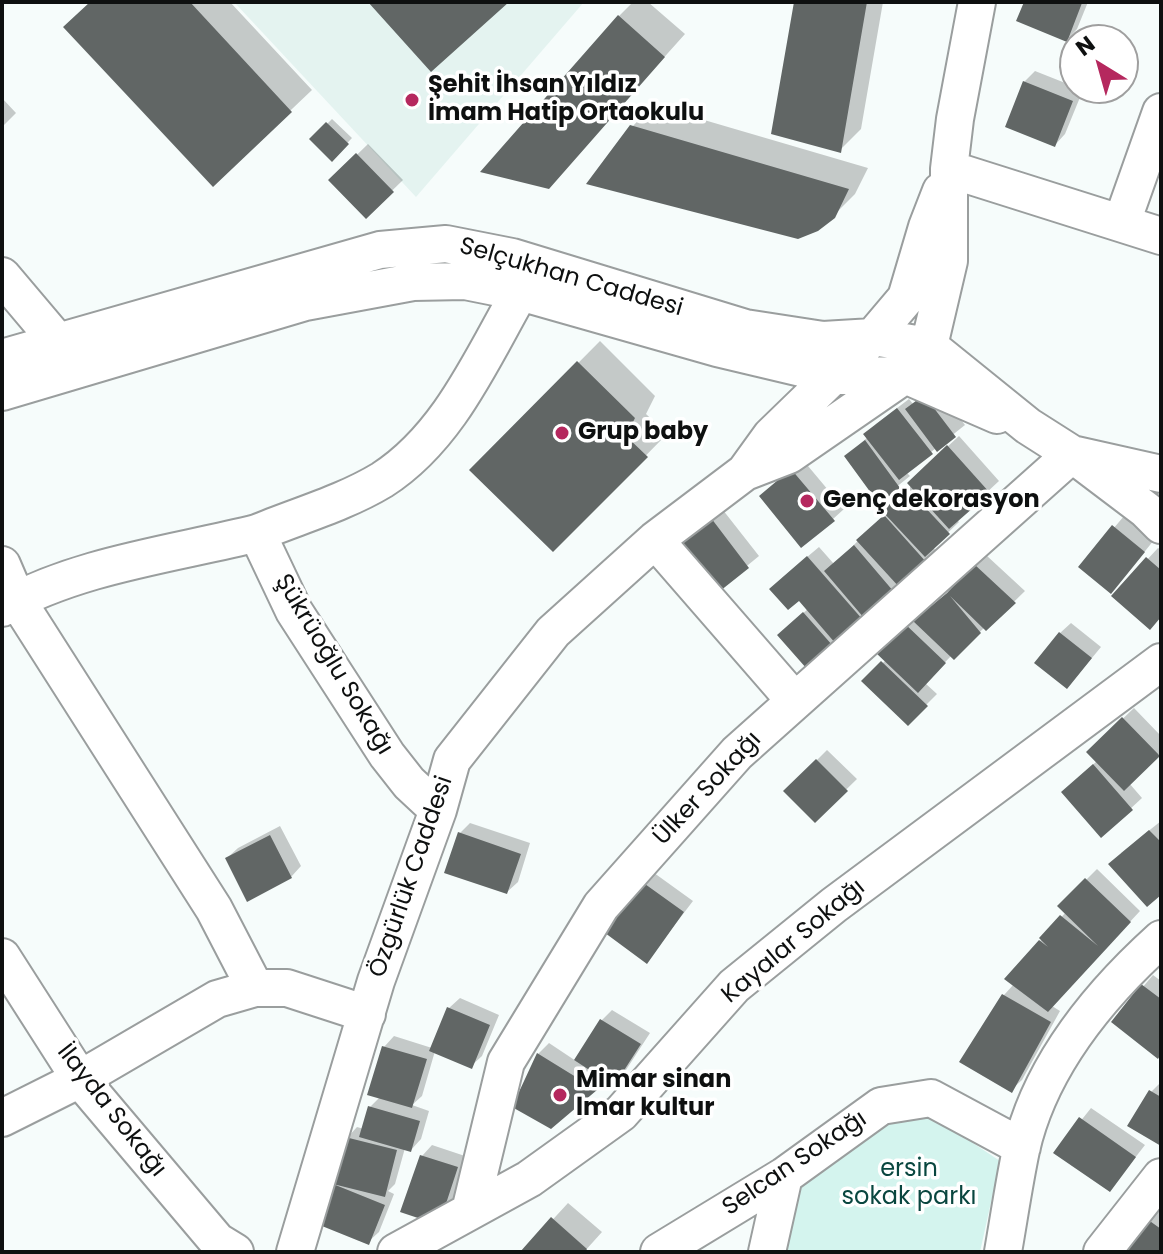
<!DOCTYPE html>
<html>
<head>
<meta charset="utf-8">
<style>
	body { margin:0 }
	#map { position:relative; width:1163px; height:1254px; overflow:hidden; background:#f6fcfb; font-family:Poppins,sans-serif }
	canvas { display:block }
	.frame { position:absolute; inset:0; border:4px solid #0e1010; pointer-events:none }
	.north { position:absolute; left:1059px; top:24px; width:80px; height:80px; box-sizing:border-box; background:#fff; border:2px solid #9f9f9f; border-radius:50%; rotate:323deg; font-size:22px; font-weight:700; line-height:32px; text-align:center; color:#0e1010 }
	.north::after { content:''; display:block; margin:auto; width:28px; height:36px; background:#b5285e; clip-path:polygon(50% 0,100% 100%,50% 72%,0 100%) }
</style>
</head>
<body>
<div id="map">
<canvas width="1163" height="1254"></canvas>
<div class="frame"></div>
<div class="north">N</div>
</div>
<script>
const context = document.querySelector('canvas').getContext('2d');
context.lineJoin = 'round';
function fill(path, color) { context.fillStyle = color; context.fill(path, 'evenodd'); }
function trace(path, color, width, dash) { context.strokeStyle = color; context.lineWidth = width; context.lineCap = dash ? 'butt' : 'round'; context.setLineDash(dash || []); context.stroke(path); }
function drawText(font, color, halo, rows, align = 'center') {
  context.font = font + ' Poppins,sans-serif'; context.lineWidth = 7; context.setLineDash([]); context.textBaseline = 'middle'; context.strokeStyle = halo; context.fillStyle = color; for (const [text, x, y, turn = 0] of rows) {
    context.save(); context.translate(x, y); context.rotate((+turn || 0) * Math.PI / 180); context.textAlign = isNaN(turn) ? turn : align; if (halo) context.strokeText(text, 0, 0); context.fillText(text, 0, 0); context.restore();
  }
}
fill(new Path2D(`
	M234,2H584L416,197Z`), '#e4f3f0');
fill(new Path2D(`
	M928,1113L1000,1161L980,1252H781L797,1179L889,1116Z`), '#d4f4ee');
fill(new Path2D(`
	M91,2H230L312,90L213,184Z
	M633,2H648L685,34L548,187L619,16Z
	M796,2H883L861,129L840,150Z
	M1026,2H1088L1077,29L1067,40L1018,20Z
	M1035,71L1083,90L1065,134L1055,145L1024,82Z
	M2,98L16,113L2,127Z
	M653,105L868,168L855,194L833,216L632,127Z
	M332,119L352,138L332,159L312,139Z
	M368,144L403,180L366,216L331,180Z
	M600,341L655,396L646,414L667,434L553,550L472,470Z
	M935,386L965,425L906,472L910,476L879,501L846,456L868,437L876,424L909,399L913,404Z
	M959,436L999,481L957,520L959,522L933,547L936,551L807,666L790,624L808,609L782,578L819,547L834,564L887,513L885,511L912,485L920,472Z
	M803,460L844,509L833,519L761,497Z
	M719,505L759,556L720,588L681,537Z
	M1124,516L1154,540L1121,581L1081,567Z
	M1158,548L1161,550V616L1114,595Z
	M986,555L1025,591L986,629L985,627L954,657L952,655L925,683L937,694L908,723L864,681L886,660L877,652L915,613L920,618L956,586Z
	M1071,623L1101,647L1077,676L1060,633Z
	M1134,708L1161,736V752L1129,783L1142,798L1102,835L1074,782L1097,761L1088,752Z
	M827,750L857,779L815,820L786,791Z
	M1161,821V893L1121,853Z
	M470,823L530,843L518,882L507,892L460,833Z
	M280,826L301,866L291,877L227,858L238,848Z
	M1097,869L1140,911L1052,1006L1060,1011L1022,1080L1011,1090L1004,995L1014,984L1006,979L1066,912L1060,906Z
	M650,870L693,901L647,961L604,930Z
	M1153,975L1161,981V1052L1114,1021Z
	M460,998L499,1015L482,1056L471,1066L435,1051L422,1096L412,1105L429,1111L421,1139L411,1150L405,1148L395,1184L388,1191L394,1194L379,1232L368,1242L319,1223L335,1184L347,1138L357,1127L364,1129L370,1107L380,1097L384,1047L394,1036L432,1048L449,1008Z
	M612,1010L650,1033L624,1073L614,1083L606,1078L550,1126L514,1106L538,1054L549,1043L576,1061L602,1020Z
	M1161,1082V1144L1151,1092Z
	M1091,1108L1145,1145L1110,1190L1056,1152Z
	M432,1145L468,1157L449,1212L422,1156Z
	M568,1203L602,1232L584,1252H523Z
	M1161,1207V1252L1149,1220Z`), '#0003');
fill(new Path2D(`
	M90,2H190L292,112L213,187L63,27Z
	M368,2H509L431,72Z
	M794,2H867L841,153L771,134Z
	M1024,2L1082,3L1067,42L1016,21Z
	M618,15L665,57L549,189L480,172Z
	M1023,81L1073,101L1055,147L1005,127Z
	M326,122L349,144L332,162L309,139Z
	M630,125L849,189L835,218L818,231L798,239L586,184Z
	M356,153L394,192L366,219L328,180Z
	M577,361L635,418L626,436L648,457L553,552L469,470Z
	M924,395L956,437L937,452L905,409Z
	M897,408L933,454L899,480L863,434Z
	M865,440L900,488L879,504L844,456Z
	M947,445L990,493L949,529L907,483Z
	M791,469L835,521L801,548L759,496Z
	M907,488L950,534L925,557L882,511Z
	M708,514L749,568L720,591L678,537Z
	M884,515L927,563L900,588L856,540Z
	M1112,525L1145,552L1111,594L1078,567Z
	M854,545L894,592L864,618L824,571Z
	M807,556L863,620L836,644L799,601L788,610L769,589Z
	M1146,557L1161,570V617L1150,630L1111,596Z
	M974,564L1016,603L986,631L950,596L981,633L954,660L913,621L947,593Z
	M803,612L833,646L807,669L777,635Z
	M903,622L946,663L918,693L875,652Z
	M1059,632L1092,658L1067,689L1034,663Z
	M881,661L928,706L908,726L861,681Z
	M1122,717L1160,756L1124,791L1086,752Z
	M816,759L848,791L815,823L783,791Z
	M1093,764L1133,810L1101,838L1061,792Z
	M1149,830L1161,842V895L1147,907L1108,864Z
	M458,832L521,854L507,894L444,873Z
	M270,835L292,878L247,902L225,858Z
	M1085,878L1131,922L1048,1012L1004,979L1039,940L1048,947L1039,938L1060,915L1098,946L1057,906Z
	M638,879L684,912L647,964L601,930Z
	M1141,984L1161,999V1054L1158,1059L1111,1022Z
	M1002,994L1051,1022L1012,1093L959,1062Z
	M447,1007L490,1025L472,1069L429,1051Z
	M600,1019L641,1044L614,1086L574,1060Z
	M382,1046L427,1059L412,1108L367,1095Z
	M537,1053L597,1090L551,1129L512,1107Z
	M1149,1090L1161,1097V1146L1127,1126Z
	M368,1106L420,1121L411,1152L359,1137Z
	M1079,1117L1136,1157L1110,1192L1053,1153Z
	M345,1137L397,1150L385,1197L333,1184L385,1205L369,1245L317,1224Z
	M420,1155L458,1167L439,1225L400,1212Z
	M551,1217L587,1249L585,1252H520Z
	M1147,1219L1161,1229V1252H1118Z`), '#616665');
const minor = new Path2D(`
	M949,169L1161,236
	M1122,222L1161,112
	M2,276L57,341
	M2,358L380,250L446,244L512,257L745,328L823,340L873,337L929,346L1028,426L1072,454L1146,510L1161,525
	M2,392L305,302L413,282L465,281L520,292L717,348L835,376L905,375L997,415
	M745,472L771,436L873,337L906,298L927,227L941,191
	M257,533C298,516 344,503 382,480C449,437 482,358 520,292
	M655,540L795,701
	M2,565L17,600L214,909L255,988
	M2,608C78,565 173,554 257,533L294,611L387,755L409,783L438,810
	M2,957L80,1079L217,1241L235,1252
	M2,1118L80,1079L217,999L255,988H287L367,1014
	M470,1211L506,1062L601,906L737,753L1072,454L1161,474
	M295,1252L376,981L438,810L452,760L553,632L655,540L745,472L789,455L905,375L929,346L949,261V169L955,119L977,2
	M396,1252L529,1179L621,1113L734,986L834,905L1161,662
	M659,1252L784,1176L881,1106L931,1098L1022,1147
	M767,1252L784,1176
	M1003,1252C1009,1218 1014,1183 1021,1150C1040,1066 1099,995 1161,939
	M1102,1252L1161,1177`);
trace(minor, '#9a9e9e', 40);
trace(minor, '#fff', 36);
for (const [x, y, r, color] of [
	[412,100,8,"#b5285e"],
	[562,433,8,"#b5285e"],
	[807,501,8,"#b5285e"],
	[560,1095,8,"#b5285e"]
]) { const dot = new Path2D(); dot.arc(x, y, r, 0, 2 * Math.PI); context.fillStyle = color; context.fill(dot); trace(dot, '#fff', 3); }
drawText('bold 24px', '#0e1010', '#fff', [
	["Şehit İhsan Yıldız",428,86],
	["İmam Hatip Ortaokulu",428,114],
	["Grup baby",578,433],
	["Genç dekorasyon",823,501],
	["Mimar sinan",576,1081],
	["lmar kultur",576,1109]
], 'left');
drawText('24px', '#0e1010', '#fff', [
	["Selçukhan Caddesi",571,278,16],
	["Şükrüoğlu Sokağı",333,665,59],
	["Ülker Sokağı",708,789,-47],
	["Özgürlük Caddesi",412,877,-71],
	["Kayalar Sokağı",794,942,-40],
	["İlayda Sokağı",111,1111,52],
	["Selcan Sokağı",795,1164,-34]
]);
drawText('24px', '#09463f', '#fff', [
	["ersin",909,1170],
	["sokak parkı",909,1198]
]);
</script>
</body>
</html>
